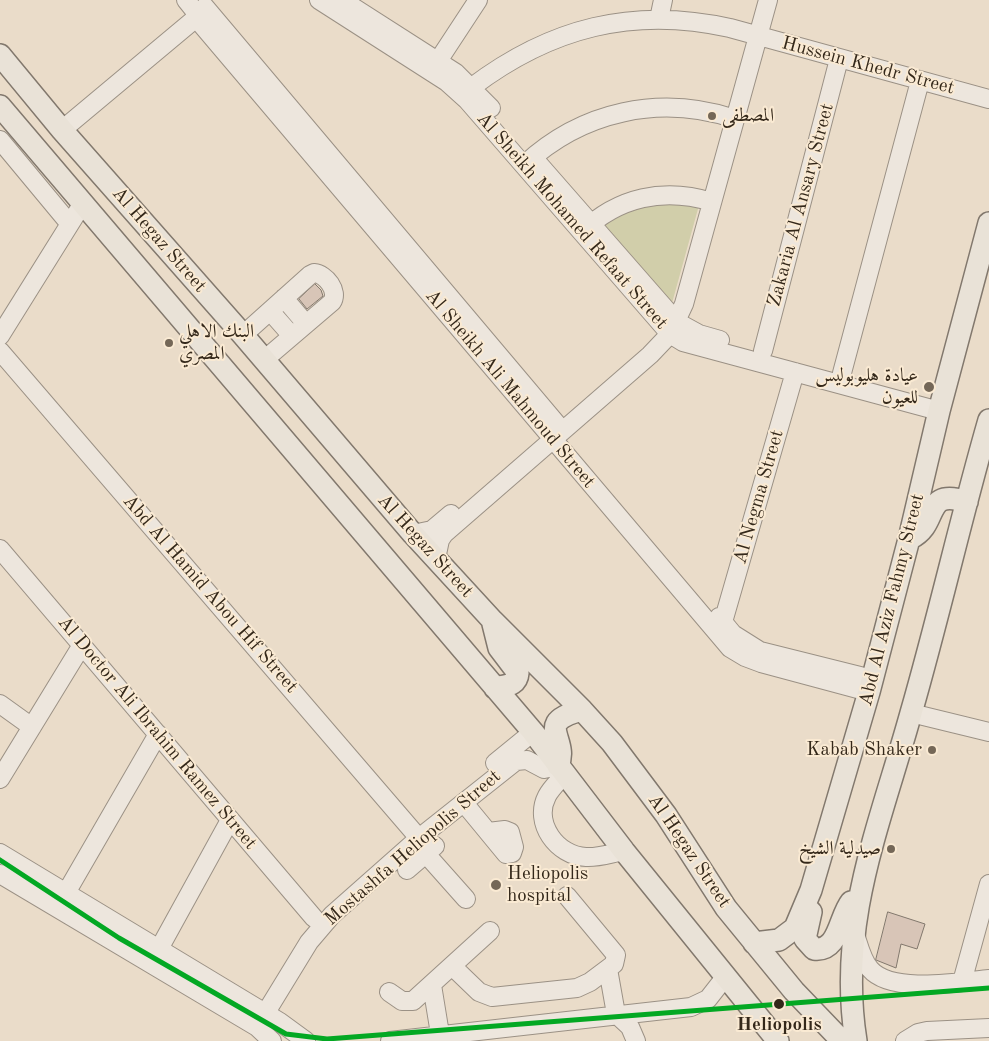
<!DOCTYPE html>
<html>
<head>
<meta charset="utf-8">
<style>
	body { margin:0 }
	canvas { display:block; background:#eadcc9 }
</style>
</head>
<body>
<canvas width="989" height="1041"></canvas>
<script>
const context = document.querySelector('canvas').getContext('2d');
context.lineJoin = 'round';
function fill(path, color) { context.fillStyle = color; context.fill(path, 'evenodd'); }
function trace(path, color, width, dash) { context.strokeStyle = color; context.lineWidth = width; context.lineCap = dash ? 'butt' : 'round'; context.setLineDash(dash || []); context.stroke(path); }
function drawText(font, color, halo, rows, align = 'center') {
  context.font = font + ' "Old Standard TT",Amiri,serif'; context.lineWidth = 4; context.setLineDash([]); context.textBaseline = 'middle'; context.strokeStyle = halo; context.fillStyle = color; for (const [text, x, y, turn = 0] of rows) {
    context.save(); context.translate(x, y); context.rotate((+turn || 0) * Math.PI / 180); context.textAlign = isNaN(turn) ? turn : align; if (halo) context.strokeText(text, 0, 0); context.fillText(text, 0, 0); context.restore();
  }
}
fill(new Path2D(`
	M701,198L669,314L591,224L619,205Z`), '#d1ceaa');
const building = new Path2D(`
	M315,284L321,290L323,296L307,309L299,299Z
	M888,912L925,924L917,949L901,944L896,968L876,960Z`);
fill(building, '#d8c5b7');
trace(building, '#82786d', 1);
const minor = new Path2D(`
	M186,0L198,15
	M319,0L447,82L467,100L670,334L683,342L939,411
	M342,0L456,73L491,108
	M205,7L561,429
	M196,18L730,648L745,657L761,663L869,692
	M659,19L663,0
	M438,61L478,0
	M472,87C550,28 633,6 730,28L989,99
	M62,130L196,18L202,10
	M0,140L69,223
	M537,162L677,322L699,334L720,340
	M524,165C582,111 660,94 735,119
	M582,232C618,197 664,187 712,202
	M284,298L306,324
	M270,311L292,336
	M243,335L310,275L314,273C326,274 339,291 332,302L264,360
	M0,336L83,203
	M0,351L430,851
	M763,351L839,59
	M842,373L920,81
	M413,534L432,530L451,514
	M0,549L314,918
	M436,559L440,540L444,534L650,355L670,334L684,304L768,0
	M719,617L733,634L760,651L872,679
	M723,622L795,372
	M0,704L32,727
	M911,713L989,732
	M495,763L533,732
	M564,775C559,781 551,788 547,796C533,823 557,856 586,857C598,858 612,853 624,851
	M0,779L82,645
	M464,803C478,820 492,837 506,854L512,853L514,847L510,832L505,830L488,832
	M0,853L280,1022L306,1041
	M426,854L466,899
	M407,870L435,846
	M0,874L257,1027L272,1041
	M66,893L158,734
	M855,934C859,946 862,960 870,969C891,994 959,982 989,979
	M159,949L230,820
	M452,966L479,992L492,997L577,988L590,982L614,964L616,955L567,896
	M608,969L616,1014L630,1027L636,1041
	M962,982L989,884
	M432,985L440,1034
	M389,992L402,1001H413L490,931
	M257,1027L309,942L332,915L419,838L516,761L527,760L544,769L558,766
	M390,1041L691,1007L708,999L726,976
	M905,1041L918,1033L927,1031L989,1028`);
const major = new Path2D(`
	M0,55L62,130L243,335L413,534L493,621L582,710L612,743L666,815L726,908L794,991L842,1041
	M0,106L533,732L624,851L778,1041
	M911,538C940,524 922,487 967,502
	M493,624L499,648L518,673C517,686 506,685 495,688
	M558,766C570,738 532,723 582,710
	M811,912L805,939L814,949C839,952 839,917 851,902
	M754,943L779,940L795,928L811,890L869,692L909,539L939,411L989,223
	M856,1041C837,922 880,825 911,713C939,616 961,517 989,420`);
trace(minor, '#9b9185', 20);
trace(major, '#82786d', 24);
trace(minor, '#ede6dd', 18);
trace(major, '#e9e2d7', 21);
trace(new Path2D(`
	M0,860L119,938L286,1034L327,1039L989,988`), '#03a823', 5);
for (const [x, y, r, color] of [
	[712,116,5,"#746757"],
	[169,343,5,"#746757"],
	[929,387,6,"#746757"],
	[932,750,5,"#746757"],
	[891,849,5,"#746757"],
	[496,885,6,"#746757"],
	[779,1004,6,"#34281a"]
]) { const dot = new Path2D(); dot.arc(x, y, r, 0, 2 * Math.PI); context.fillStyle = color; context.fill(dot); trace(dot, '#faead3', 2); }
drawText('19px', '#34281a', '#faead3', [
	["Hussein Khedr Street",868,66,15],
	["Zakaria Al Ansary Street",801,205,-75],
	["Al Sheikh Mohamed Refaat Street",572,221,49],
	["Al Hegaz Street",159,240,49],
	["Al Sheikh Ali Mahmoud Street",510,389,50],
	["Al Negma Street",759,497,-74],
	["Al Hegaz Street",425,546,48],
	["Abd Al Hamid Abou Hif Street",210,594,49],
	["Abd Al Aziz Fahmy Street",892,600,-76],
	["Al Doctor Ali Ibrahim Ramez Street",157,733,50],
	["Mostashfa Heliopolis Street",413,848,-41],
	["Al Hegaz Street",689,851,56]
]);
drawText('19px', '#34281a', '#faead3', [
	["المصطفى",722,116],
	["البنك الاهلي",179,332],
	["المصري",179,354],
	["عيادة هليوبوليس",918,376,"right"],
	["للعيون",918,398,"right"],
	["Kabab Shaker",922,750,"right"],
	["صيدلية الشيخ",881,849,"right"],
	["Heliopolis",507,874],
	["hospital",507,896]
], 'left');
drawText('bold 19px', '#34281a', '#faead3', [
	["Heliopolis",779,1025]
]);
</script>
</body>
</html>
